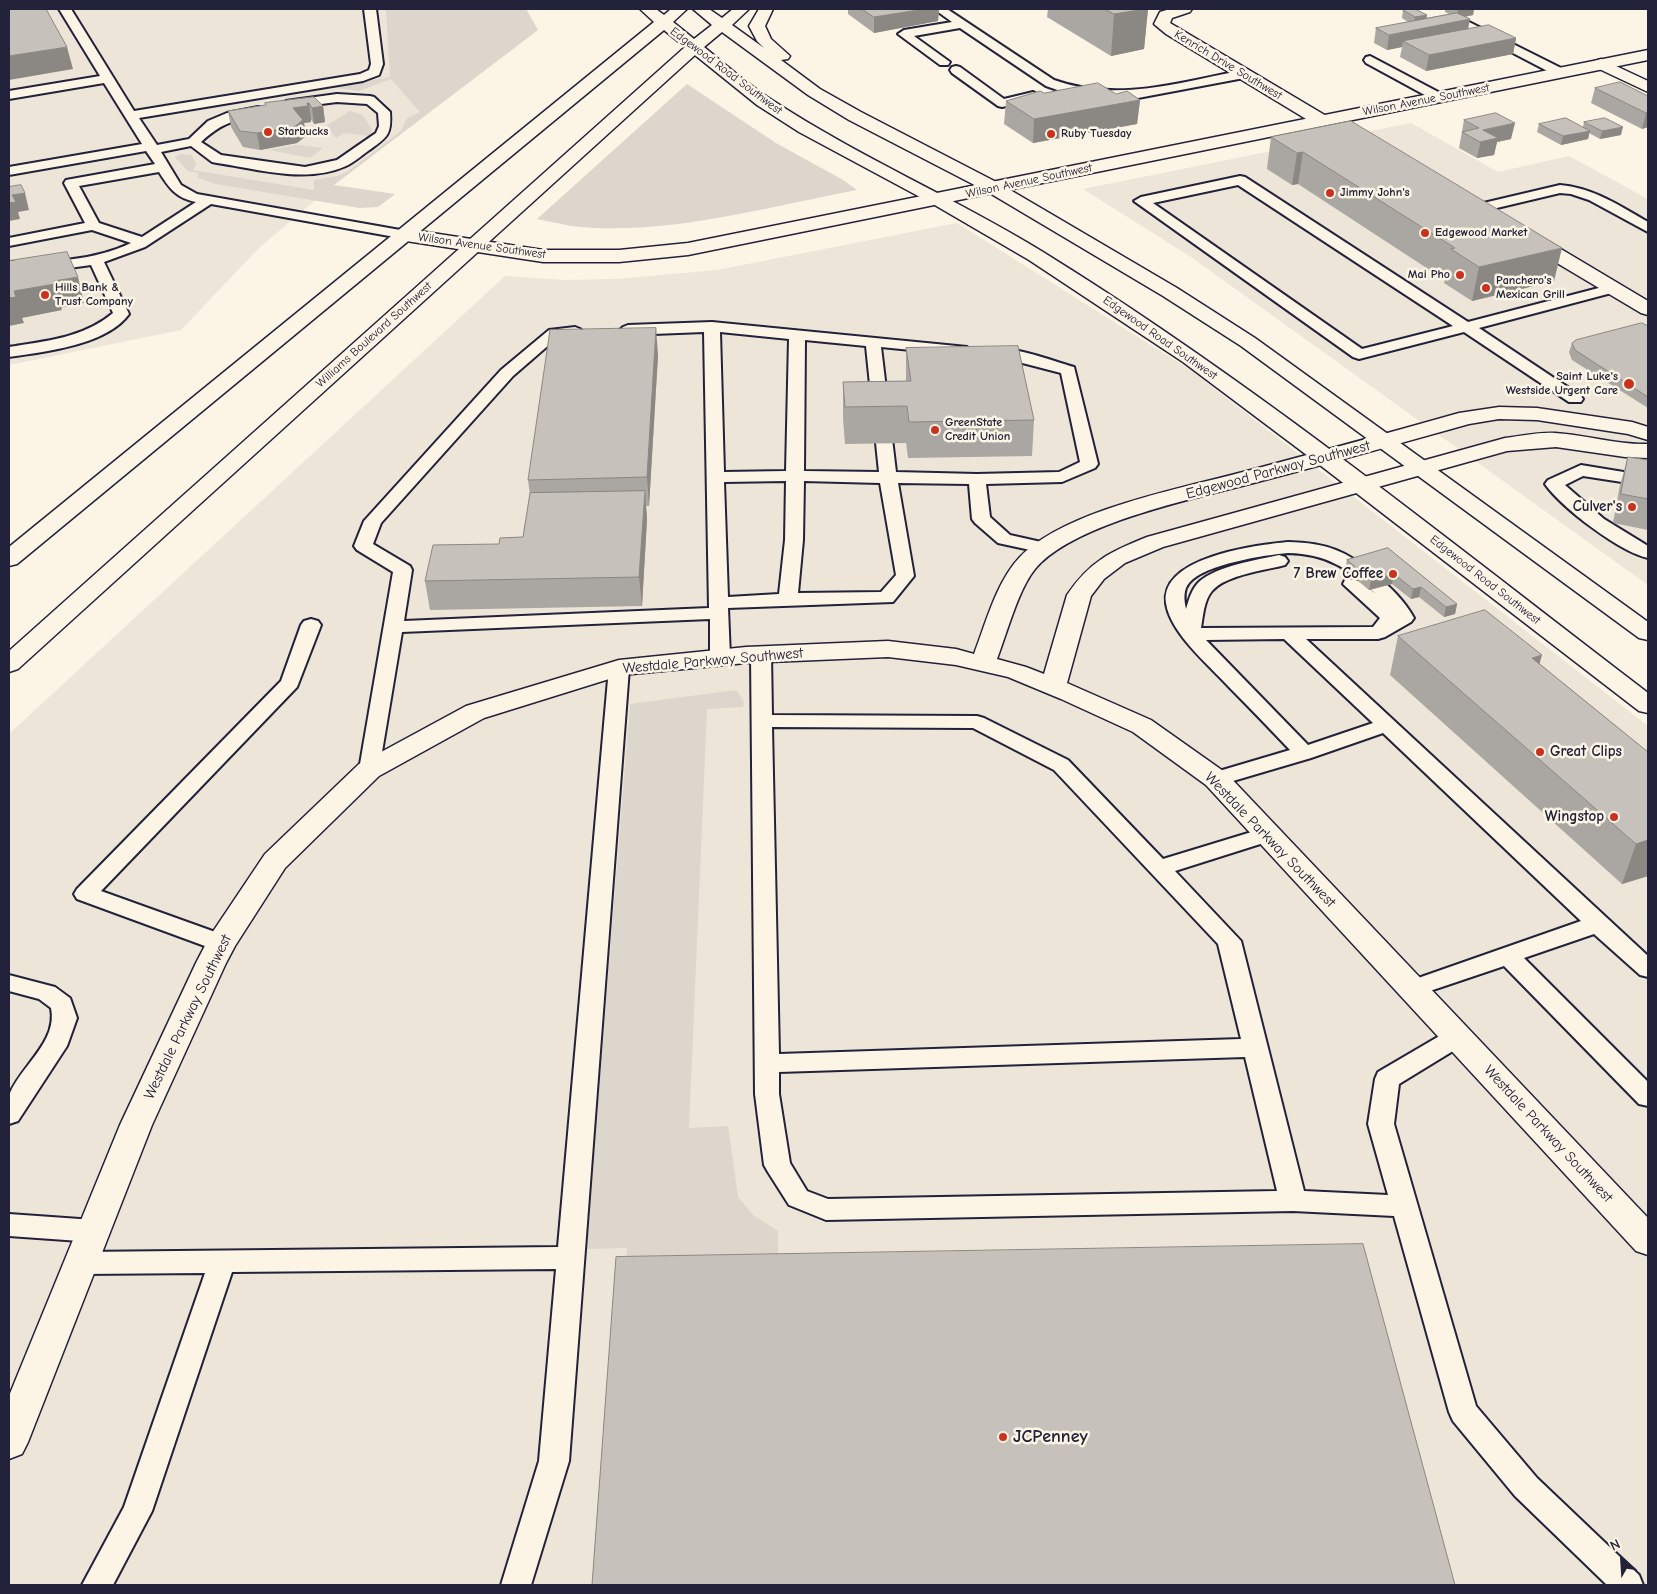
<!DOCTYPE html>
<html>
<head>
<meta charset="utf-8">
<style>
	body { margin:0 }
	#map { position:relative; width:1657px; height:1594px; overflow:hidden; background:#fcf5e5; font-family:"Comic Neue",sans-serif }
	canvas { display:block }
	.frame { position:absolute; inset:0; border:10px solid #22223b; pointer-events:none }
	.north { position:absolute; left:1597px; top:1534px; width:50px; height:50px; -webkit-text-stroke:4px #fcf5e5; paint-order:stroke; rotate:334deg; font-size:14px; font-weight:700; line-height:20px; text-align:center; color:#22223b }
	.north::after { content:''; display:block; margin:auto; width:18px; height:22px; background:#22223b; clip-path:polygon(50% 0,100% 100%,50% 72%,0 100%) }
</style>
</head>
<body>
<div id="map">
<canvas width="1657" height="1594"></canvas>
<div class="frame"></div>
<div class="north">N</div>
</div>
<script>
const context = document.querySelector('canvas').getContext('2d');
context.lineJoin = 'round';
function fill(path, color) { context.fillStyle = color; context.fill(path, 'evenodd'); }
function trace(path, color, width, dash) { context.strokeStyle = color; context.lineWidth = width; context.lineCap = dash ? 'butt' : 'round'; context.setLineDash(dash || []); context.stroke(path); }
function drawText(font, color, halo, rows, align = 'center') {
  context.font = font + ' "Comic Neue",sans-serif'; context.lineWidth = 5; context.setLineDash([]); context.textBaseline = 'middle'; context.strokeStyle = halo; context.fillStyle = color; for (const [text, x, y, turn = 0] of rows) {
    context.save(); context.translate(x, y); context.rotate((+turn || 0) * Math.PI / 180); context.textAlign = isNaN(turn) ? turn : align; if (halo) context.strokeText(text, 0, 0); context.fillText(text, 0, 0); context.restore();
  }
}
fill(new Path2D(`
	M9,9H526L538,30L333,185L258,249L181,330L9,365Z
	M1411,123L1498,172L1569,156L1648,199V585L1191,257L1083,189Z
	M957,223L1192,371L1648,726V1585H9V734L505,276L566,280L616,279L717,270Z`), '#ece5d8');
fill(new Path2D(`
	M386,9H526L538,30L334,185L395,194L378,207L359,208L216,184L198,178V173L188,171L175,157L181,154L192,155L196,165L193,170L314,190V180L337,176L347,172L401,131L407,118L420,112L391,79L359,91L330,87L390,77Z
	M687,84L776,143L843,180L857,190C767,207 662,237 571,226C560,224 548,221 537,219Z
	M350,111L363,115L372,130L369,136L344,133L336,138L326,126Z
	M296,145L323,148L310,158L269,150Z
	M736,690L744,702L743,707L707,709L689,1128L728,1126L738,1197L753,1215L778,1231V1265L626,1267L627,1248L586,1249L630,704Z`), '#dcd6cc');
const lane = new Path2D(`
	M59,9H71L134,111L360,74L369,70L371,64L364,9H376L383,64L379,75L363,81L139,118L157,145L189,139L208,121L227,113L258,107L263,108L264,111L263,114C234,121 224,121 201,142L221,155L305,167L337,160L376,133L379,126L378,113L367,104L337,102L290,108L284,104L286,101L337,94L370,96L374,97L390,112C392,136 386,138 368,151C361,156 353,163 346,166C306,184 258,169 217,163L212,162L191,146L161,152L181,185L197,194L406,231L411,232L413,235L411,238L406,239L211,204L145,247L104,262L129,314C107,345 44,352 9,357V347C46,341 83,338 113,313L91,265L55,270H9V262C51,262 93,261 131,243L92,230L9,246V238L85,223L64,183L66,180L155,164L146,151L9,175V167L142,144L104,83L9,99V91L100,76ZM159,172C169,188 176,198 196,202L142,237L99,223L79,186Z
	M934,9H947L1054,80C1118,103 1180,82 1244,70L1250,74L1244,78L1138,98L1109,100L1072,95L1046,86L960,28L914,36L950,62L948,65H940L898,34L904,30L952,22Z
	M1469,22L1565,70L1567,73L1565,76H1557L1465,28L1463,26L1465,24Z
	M1370,56L1442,94L1444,97L1442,100H1434L1366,63L1364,60L1366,57Z
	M956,66L960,67L1004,99L1033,92L1039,96L1037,99L1002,107L998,106L952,73L950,70L952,67Z
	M1240,176L1245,177L1468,322L1614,284L1619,285L1621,288L1619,291L1479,328L1581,396L1583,399L1581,402H1569L1464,332L1359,359L1353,357L1134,201L1141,197ZM1238,185L1453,326L1362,349L1153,203Z
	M1560,185C1594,188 1620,206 1648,222V232L1589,200L1571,194L1560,193L1480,212L1473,208L1475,205Z
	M712,322L967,347L969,350L967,353L961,355L881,347L896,472L977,474L1059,472L1080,462L1061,373L1007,359L986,356L984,353L986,350C1010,344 1050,360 1074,367L1098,464L1095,468L1062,482L986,484L990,517L1010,535L1050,544L1053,548L1050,552L1044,553L998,543L975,523L972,519L969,484L898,483L914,576L893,602L728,608L730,657L727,661L720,663L713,661L710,657V619L402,632L379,770L376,775L369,777L362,775L359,770L393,572L357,550L354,546L364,521L501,370L549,330L575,327L580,329L583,332L580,335L558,337L513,376L381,523L373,544L410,566L412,570L404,621L709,608L704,332L628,335L623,333L620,330L623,327L628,325ZM720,332L789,339L786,471L724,472ZM805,340L866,346L879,472L804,471ZM786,481L785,540L779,594L728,597L724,482ZM804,481L880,483L896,575L881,592L798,593L803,540Z
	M1581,465L1648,476V486L1583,476L1565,485L1604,519L1648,546V558C1620,552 1562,508 1545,484L1548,480Z
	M1288,542C1328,543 1346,551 1376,575C1391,588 1404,600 1414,618L1411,622L1385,637L1378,639H1306L1648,956V977L1640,975L1594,934L1524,958L1648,1082V1106L1639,1104L1504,966L1412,997L1404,995L1400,989L1404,983L1581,921L1383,733L1311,758L1216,786L1209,784L1205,779L1209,774L1290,750C1270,729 1250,708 1229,687C1209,665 1170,633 1166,603C1160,557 1256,545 1288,542ZM1288,553C1328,554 1347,568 1376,594C1366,586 1359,577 1345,580L1343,584L1380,618L1373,627L1201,628C1203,616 1204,600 1212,591C1225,575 1266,570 1285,565L1288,561L1285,557L1279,555C1256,560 1218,566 1200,581C1192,588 1189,599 1186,609C1184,600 1183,590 1189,583C1205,564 1265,555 1288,553ZM1284,639L1373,723L1308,745L1206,640Z
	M311,619L318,621L321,625L297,687L101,891L229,937L233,943L229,949L221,951L213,949L77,899L74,894L77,889L281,681L301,625L304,621Z
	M761,648L768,650L771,654L772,715L977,716L984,718L1068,760L1163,859L1268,827L1276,829L1279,834L1276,839L1175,871L1241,941L1304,1191L1388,1195L1368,1124L1375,1079L1378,1072L1448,1031L1457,1028L1466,1031L1469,1037L1466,1043L1399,1084L1394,1124L1476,1406L1537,1478L1639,1575L1643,1585H1607L1515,1496L1453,1421L1449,1412L1394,1216L1293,1211L826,1220L789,1205L768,1172L764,1165L755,1094L751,654L754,650ZM772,727L973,728L1054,770L1218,944L1241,1039L779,1054ZM1245,1057L1277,1191L828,1199L807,1191L790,1163L779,1094V1072Z
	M619,662L626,664L629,668L569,1461L531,1585H501L539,1461L556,1269L232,1272L152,1511L113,1585H82L124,1507L205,1273L81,1274L71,1271L68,1263L71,1255L81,1252L558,1247L609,668L612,664Z
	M9,975L55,987L70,998L77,1018L67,1046L18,1121L9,1124C8,1115 6,1100 10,1093C22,1065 58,1041 51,1008L39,999L9,991Z
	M9,1214L94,1220L103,1223L107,1231L103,1239L94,1242L9,1236Z`);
const street = new Path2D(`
	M1170,9H1192L1190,12L1172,18L1170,23L1328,117L1330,121L1328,125H1316L1166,34L1154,24L1160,12Z
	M1601,59L1648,81V92L1595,67L1593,64L1595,61Z
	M1527,231L1534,233L1648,301V315L1641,313L1520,241L1518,237L1520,233Z
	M1499,407L1537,408L1632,422L1648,427V440L1628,434L1537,420L1499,419L1469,424C1400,443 1331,463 1261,481C1202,497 1074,522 1035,569C1018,590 1007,633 997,659L1026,667L1044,674L1067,595C1090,561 1110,552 1147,537L1505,438C1522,436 1538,432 1555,433C1587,435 1617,445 1648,444V458L1625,457L1556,447L1507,451L1163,547L1125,563L1104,579L1091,596L1067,683L1151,720L1226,773L1648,1218V1255L1636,1251L1206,785L1133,732L1061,699L1008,677L956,665L888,657L746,663L622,675L484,718L379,776L285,868L235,946L226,963L152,1125L28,1442L22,1454L9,1459V1396L120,1125L196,963L210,936L265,854L359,764L466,706L619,660L746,647L888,641L956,649L974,654C986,623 996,583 1019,558C1064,510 1183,488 1247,471C1318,452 1389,433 1459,413Z`);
const secondary = new Path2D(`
	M1648,50V60L688,255L619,262H543L406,241L399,239L397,235L399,231L406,229L543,250H619L688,243Z`);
const primary = new Path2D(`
	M640,9H656L664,15L671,9H687L673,22L694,39L712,25L693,9H709L722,18L733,9H749L732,25L764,48L757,41L749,26L759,9H773L765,26L771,39L790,56L788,59L781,60L820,89L861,112L1000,184L1177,288L1255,338L1648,622V640L1639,638L1241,346L1163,296L988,192L849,120L808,95L722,32L704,47C726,65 748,85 772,100C859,157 955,198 1043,252C1255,383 1450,542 1648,693V713L1639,711L1316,462L1183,362L1029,260L933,204L799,132L757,105L695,55L18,669L9,672V651L685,47L664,30L17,564L9,566V547L654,22Z`);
trace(lane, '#22223b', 4);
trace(street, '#22223b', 3);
trace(secondary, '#22223b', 3);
trace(primary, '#22223b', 3);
fill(lane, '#fcf5e5');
fill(street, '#fcf5e5');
fill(secondary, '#fcf5e5');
fill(primary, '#fcf5e5');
fill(new Path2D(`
	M848,9H939L938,21L874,33L848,14Z
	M1048,9H1148L1144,49L1111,56L1047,17Z
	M1445,9H1474L1473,15L1465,17L1468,29L1516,38L1513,54L1426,71L1400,57L1402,47L1387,50L1374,43L1376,28L1408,22L1402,18L1403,10L1427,15L1426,18L1449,14L1445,12Z
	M1595,88L1648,96V127L1642,129L1591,103Z
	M1044,93L1140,100L1137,124L1033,143L1004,124L1006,101Z
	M314,97L323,106L325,122L314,124L311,119V122L304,123L306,136L297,143L260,150L243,147L231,127L228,111L266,105L265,103Z
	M1464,120L1511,139L1497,142L1494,155L1477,158L1459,148Z
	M1351,121L1554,281L1472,301L1444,283L1445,280L1298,184L1292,185L1267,169L1271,137Z
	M1584,122L1621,135L1600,139L1589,133L1588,139L1561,145L1537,132L1539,124L1583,127Z
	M1648,326V408L1572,360L1569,352L1572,343Z
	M906,348L1034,420L1032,456L908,458L906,443L845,444L843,418V382L906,381Z
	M658,355L649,506H646L647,519L642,606L430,610L425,581L499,544L523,537L530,495L528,480Z
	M1628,457L1648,460V530L1613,523L1620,485Z
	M1388,548L1457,604L1455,614L1444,617L1419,597L1411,599L1392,584L1369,590L1345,570L1347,560Z
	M1398,636L1540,664L1648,752V876L1622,884L1390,675Z`), '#aaa6a1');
fill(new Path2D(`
	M925,9H939L938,21L874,33V17Z
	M1145,9H1148L1144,49L1111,56L1114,14Z
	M1468,9H1474L1473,15L1457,18L1458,10Z
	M1427,15L1426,23L1414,25L1415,17Z
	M1470,19L1467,35L1403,41L1402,47L1387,50L1389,35Z
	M1516,38L1513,54L1426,71L1429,55Z
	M67,47L73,69L9,80V56Z
	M1140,100L1137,124L1033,143L1034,119Z
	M309,103L311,119V122L304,123L306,136L297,143L260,150L257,133L293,108Z
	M323,106L325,122L314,124L312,108Z
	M1648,112V127L1642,129L1646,113Z
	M1515,123L1511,139L1497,142L1494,155L1477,158L1483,130Z
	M1623,127L1621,135L1600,139L1602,131Z
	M1590,131L1588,139L1561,145L1563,136Z
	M1303,152L1298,184L1292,185L1297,153Z
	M25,193L29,210L18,212L20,219L9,221V203L12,195Z
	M1562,248L1554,281L1472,301L1479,267Z
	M78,277L84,303L61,308L62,310L22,318L24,323L9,326V298L14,291L54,281Z
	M656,328L658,355L649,506L647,477Z
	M645,491L647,519L642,606L639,577Z
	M1394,574L1392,584L1369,590L1371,580Z
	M1421,587L1419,597L1411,599L1413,589Z
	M1457,604L1455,614L1444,617L1446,607Z
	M1542,655L1531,694L1532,658Z
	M1648,840V876L1622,884L1636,844Z`), '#8b8783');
const building = new Path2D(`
	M9,9H46L67,47L9,56Z
	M862,9H925L874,17Z
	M1105,9H1145L1114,14Z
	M1412,9H1415L1427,15L1415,17L1403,10Z
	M1455,9H1468L1458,10Z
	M1457,13L1470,19L1389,35L1376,28Z
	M1489,25L1516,38L1429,55L1403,41Z
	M1620,82L1648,96V112L1646,113L1595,88Z
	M1098,83L1116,94L1127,91L1140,100L1034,119L1006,101L1040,91L1044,93Z
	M314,97L323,106L312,108L309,103H307L308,106L293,108L303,120L294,127L257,133L240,131L228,111L266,105L265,103Z
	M1496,113L1515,123L1483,130L1498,138L1480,142L1462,132L1479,128L1464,120Z
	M1566,118L1590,131L1563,136L1539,124Z
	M1605,118L1623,127L1602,131L1584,122Z
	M1351,121L1562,248L1479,267L1451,249L1455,248L1303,152L1297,153L1271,137Z
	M21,185L25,193L12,195L16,202L9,203V187Z
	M67,252L78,277L54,281L55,284L14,291L16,297L9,298V261Z
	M1642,323L1648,326V397L1575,350L1572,343L1576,340Z
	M656,328L647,477L528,480L550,330Z
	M1018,346L1034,420L909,422L907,406L845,407L843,382L911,381L906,348Z
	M1628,457L1648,460V499L1621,494Z
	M645,491L639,577L425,581L433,545L499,544L500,538L523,537L530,493Z
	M1388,548L1457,604L1446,607L1421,587L1413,589L1394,574L1371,580L1347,560Z
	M1485,610L1542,655L1532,658L1648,752V840L1636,844L1398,636Z
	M1363,1244L1455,1585H592L616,1257Z`);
fill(building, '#c6c1bb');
trace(building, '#8b8783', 1);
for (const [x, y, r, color] of [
	[268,132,5,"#c8321e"],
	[1051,134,5,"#c8321e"],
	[1330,193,5,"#c8321e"],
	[1425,233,5,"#c8321e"],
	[1460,275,5,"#c8321e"],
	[1486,288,5,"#c8321e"],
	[45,295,5,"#c8321e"],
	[1629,384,6,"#c8321e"],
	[935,430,5,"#c8321e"],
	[1632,507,5,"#c8321e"],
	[1393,574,5,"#c8321e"],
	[1540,752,5,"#c8321e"],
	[1614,817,5,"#c8321e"],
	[1003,1437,5,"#c8321e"]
]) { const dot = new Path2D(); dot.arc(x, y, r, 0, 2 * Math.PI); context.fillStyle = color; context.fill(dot); trace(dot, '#fcf5e5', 2); }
drawText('12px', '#22223b', '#fcf5e5', [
	["Kenrich Drive Southwest",1228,65,31],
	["Edgewood Road Southwest",726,71,37],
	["Wilson Avenue Southwest",1426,100,-11],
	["Wilson Avenue Southwest",1029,181,-12],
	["Wilson Avenue Southwest",482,246,8],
	["Williams Boulevard Southwest",374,335,-42],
	["Edgewood Road Southwest",1160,338,35],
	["Edgewood Road Southwest",1485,580,38]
]);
drawText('bold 12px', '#22223b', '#fcf5e5', [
	["Starbucks",278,132],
	["Ruby Tuesday",1061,134],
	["Jimmy John's",1340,193],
	["Edgewood Market",1435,233],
	["Mai Pho",1450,275,"right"],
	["Panchero's",1496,281],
	["Mexican Grill",1496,295],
	["Hills Bank &",55,288],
	["Trust Company",55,302],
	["Saint Luke's",1618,377,"right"],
	["Westside Urgent Care",1618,391,"right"],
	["GreenState",945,423],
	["Credit Union",945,437]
], 'left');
drawText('15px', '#22223b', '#fcf5e5', [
	["Edgewood Parkway Southwest",1278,470,-15],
	["Westdale Parkway Southwest",713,661,-5],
	["Westdale Parkway Southwest",1270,840,46],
	["Westdale Parkway Southwest",188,1017,-64],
	["Westdale Parkway Southwest",1548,1134,47]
]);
drawText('bold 15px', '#22223b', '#fcf5e5', [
	["Culver's",1622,507],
	["7 Brew Coffee",1383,574],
	["Great Clips",1550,752,"left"],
	["Wingstop",1604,817]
], 'right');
drawText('bold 18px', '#22223b', '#fcf5e5', [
	["JCPenney",1013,1437]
], 'left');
</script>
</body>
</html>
